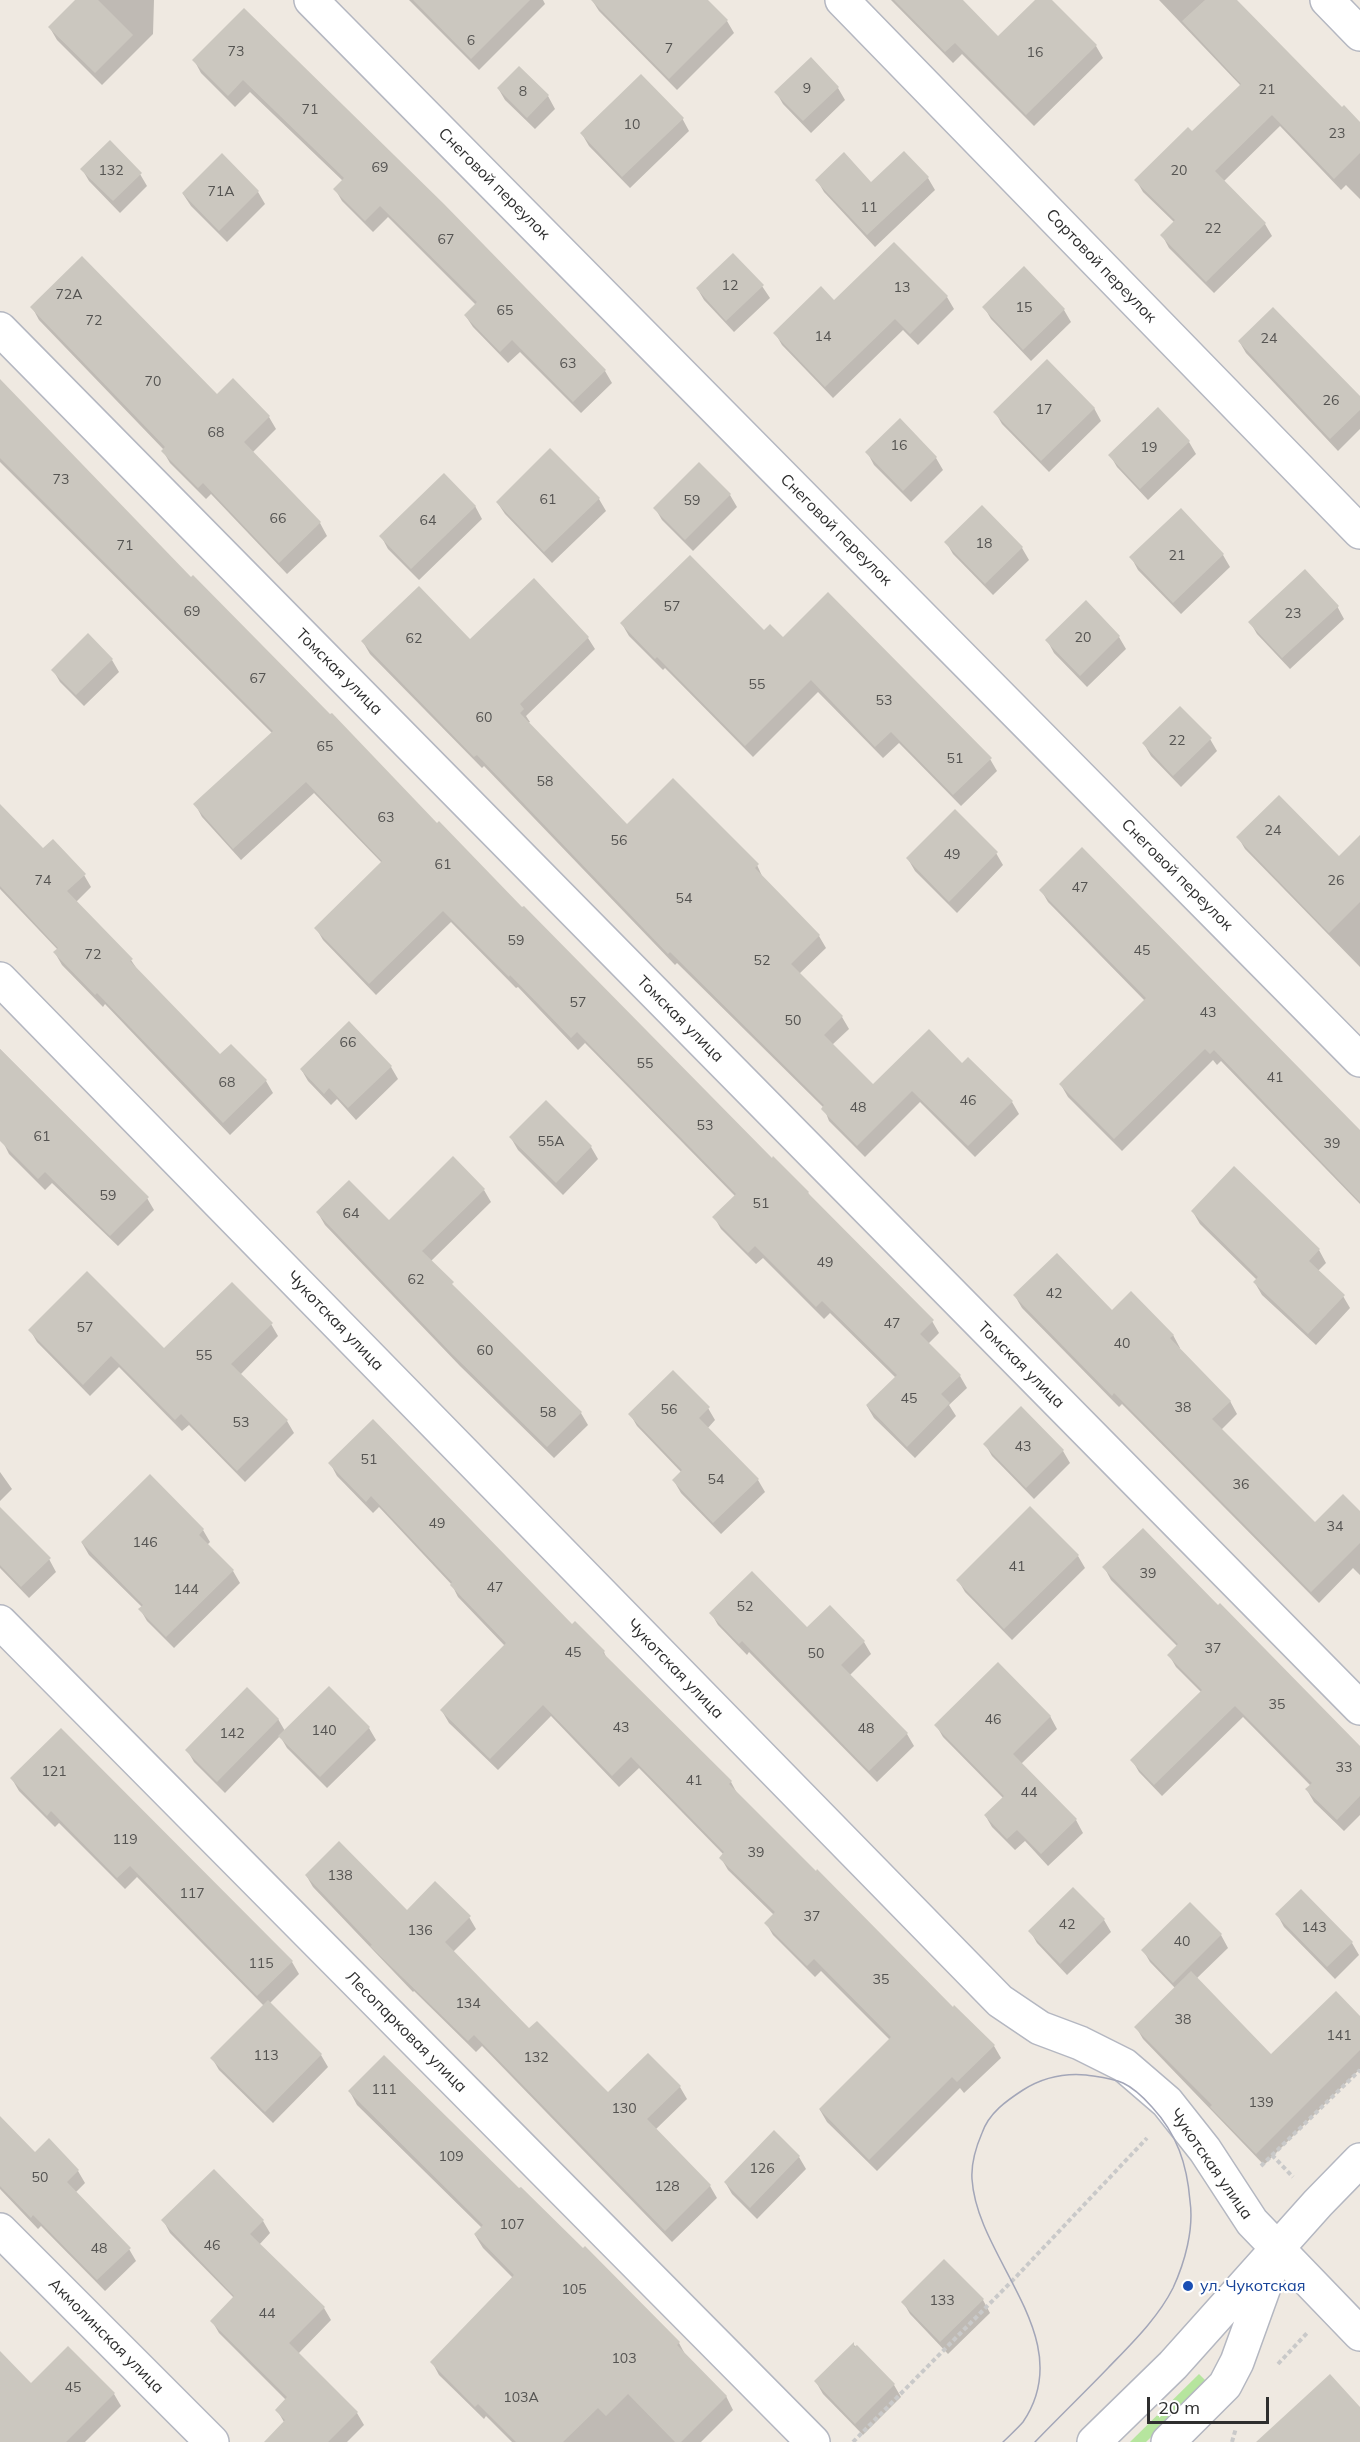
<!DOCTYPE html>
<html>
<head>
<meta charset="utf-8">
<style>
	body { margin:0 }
	#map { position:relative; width:1360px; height:2442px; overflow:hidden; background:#efe9e1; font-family:Mulish,sans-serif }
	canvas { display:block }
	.scale { position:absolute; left:1147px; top:2397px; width:122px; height:27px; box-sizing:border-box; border:3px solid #2e2e2e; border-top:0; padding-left:8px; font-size:18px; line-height:21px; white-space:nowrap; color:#2e2e2e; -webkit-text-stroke:4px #fff; paint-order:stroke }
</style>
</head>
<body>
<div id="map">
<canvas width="1360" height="2442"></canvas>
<div class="scale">20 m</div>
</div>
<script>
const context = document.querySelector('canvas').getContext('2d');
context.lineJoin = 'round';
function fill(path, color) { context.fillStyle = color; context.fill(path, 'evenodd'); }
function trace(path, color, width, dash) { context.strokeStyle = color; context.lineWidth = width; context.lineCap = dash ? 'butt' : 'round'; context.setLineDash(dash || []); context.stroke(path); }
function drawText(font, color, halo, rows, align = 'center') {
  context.font = font + ' Mulish,sans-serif'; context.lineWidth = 4.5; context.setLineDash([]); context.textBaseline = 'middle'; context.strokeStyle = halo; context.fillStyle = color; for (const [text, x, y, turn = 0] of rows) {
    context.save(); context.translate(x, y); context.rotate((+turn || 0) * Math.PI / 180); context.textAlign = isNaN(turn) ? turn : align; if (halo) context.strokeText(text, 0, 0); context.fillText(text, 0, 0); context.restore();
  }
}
fill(new Path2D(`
	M1199,2374L1207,2382L1146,2442H1130Z`), '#b6e59e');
fill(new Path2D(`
	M77,0H154L153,34L102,85L57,40L50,28Z
	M409,0H543L545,4L479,70Z
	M592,0H706L727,21L734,33L677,90L599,11Z
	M891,0H961L998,38L1096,46L1103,58L1034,126L962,54L953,63Z
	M1156,0H1235L1342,109L1360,124V199L1346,185L1341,190L1280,126L1223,182L1265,224L1272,236L1214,293L1169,248L1162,235L1175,223L1143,192L1136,180L1192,133L1241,86L1159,0Z
	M244,10L605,371L612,383L581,413L520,352L508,363L473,327L465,315L476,305L388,217L373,232L342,201L335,189L343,181L250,92L235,107L201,73L194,60Z
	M519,68L548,96L555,109L535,129L505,100L498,88Z
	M838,88L845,100L811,133L783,104L776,92Z
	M682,118L689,131L630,188L589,146L582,134Z
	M82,169L140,174L147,186L120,213L89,181Z
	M928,178L935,190L875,247L824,192L817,180L871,184Z
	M258,192L265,204L227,242L191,206L183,194Z
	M762,286L770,298L734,332L704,300L697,288Z
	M947,297L954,309L918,345L903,330L833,398L782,345L775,333L834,302Z
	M32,307L217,396L269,417L276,429L252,453L320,523L327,536L287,574L211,494L206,499L170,463L163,451L164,450L39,320Z
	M984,307L1064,310L1071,322L1031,361L991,319Z
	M1239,341L1360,399V429L1338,451L1246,353Z
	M0,381L107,494L772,1160L808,1193L813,1200L932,1321L939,1333L928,1344L960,1376L967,1388L949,1405L956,1416L915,1458L874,1418L867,1406L896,1378L830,1313L824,1319L763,1258L756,1264L721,1229L714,1217L735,1196L585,1043L578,1050L518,987L516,988L451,922L376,995L323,940L316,928L382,863L314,793L241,860L202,817L195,804L272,733L0,462Z
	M1094,408L1101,421L1049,472L1002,424L995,412Z
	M900,420L936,458L943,470L911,502L874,465L867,452Z
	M1189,442L1196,454L1148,500L1117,467L1110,455Z
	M699,464L730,495L737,507L693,551L662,520L655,508Z
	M599,499L606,511L552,563L505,514L497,502Z
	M475,506L482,519L419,580L388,549L381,536Z
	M1180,510L1223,555L1230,567L1181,614L1138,570L1131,557Z
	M946,542L1022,548L1029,560L993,595L953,554Z
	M1086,603L1119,637L1126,649L1087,687L1054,653L1047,640Z
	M1337,606L1344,619L1290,669L1257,634L1250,622Z
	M622,624L764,632L783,639L990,759L997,771L961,806L899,743L883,758L818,692L753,757L665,668L663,670L629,636Z
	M588,638L595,649L526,716L530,722L528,723L627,826L757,865L763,878L819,936L826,948L799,974L842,1017L849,1029L832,1045L873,1086L962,1065L1012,1102L1019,1114L975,1157L920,1102L865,1157L829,1121L824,1108L677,963L675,965L484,766L482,768L370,654L363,642H470Z
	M112,660L119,672L84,706L60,682L53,670Z
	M1210,739L1217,751L1181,787L1151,756L1144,744Z
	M0,806L43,850L84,875L91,887L76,902L131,960L139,972L220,1057L266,1081L273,1093L230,1135L105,1004L103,1007L62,965L55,953L58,950L0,889Z
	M1238,837L1339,858L1360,867V967L1245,849Z
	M996,853L1003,865L957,913L915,871L908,859Z
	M1041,890L1360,1133V1204L1221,1061L1217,1065L1213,1060L1122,1151L1068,1097L1061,1085L1145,1001L1048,902Z
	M349,1023L391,1067L398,1079L356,1120L337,1099L331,1105L308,1081L301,1069Z
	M0,1049L147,1198L154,1210L118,1246L52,1183L45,1190L9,1154L0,1136Z
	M546,1102L591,1147L598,1159L563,1195L518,1150L511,1138Z
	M484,1190L491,1202L431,1261L456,1290L581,1413L588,1425L554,1458L460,1366L325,1225L318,1213L389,1222Z
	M1193,1212L1319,1250L1326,1263L1318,1271L1343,1296L1350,1308L1316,1345L1262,1295L1255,1283L1257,1280L1200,1224Z
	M1015,1296L1112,1312L1173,1335L1180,1348L1178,1349L1230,1401L1237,1414L1221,1430L1315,1524L1360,1513V1575L1353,1568L1319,1603L1122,1404L1119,1407L1022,1308Z
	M271,1324L278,1336L240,1375L287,1421L294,1433L245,1482L189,1425L182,1431L119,1367L90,1396L37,1342L30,1330L164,1350Z
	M708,1408L715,1420L707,1429L758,1480L765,1492L721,1534L681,1493L674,1481L682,1473L637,1426L630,1414Z
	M985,1444L1063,1451L1070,1463L1034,1499L992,1456Z
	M330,1463L572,1626L604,1652L607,1659L731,1782L738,1795L953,2009L994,2046L1001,2058L964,2093L960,2088L877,2171L827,2122L820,2110L890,2040L821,1971L815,1977L773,1935L766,1923L774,1915L728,1870L721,1858L724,1855L639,1768L619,1787L551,1716L498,1770L449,1723L442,1711L505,1646L458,1597L452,1585L379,1507L373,1513L337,1476Z
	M0,1472L12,1489L0,1501Z
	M0,1509L49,1559L56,1572L29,1598L0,1568Z
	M203,1530L210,1542L207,1545L233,1571L240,1583L174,1648L147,1621L140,1609L142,1607L89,1555L82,1543Z
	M1078,1556L1085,1568L1012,1640L965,1592L958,1580Z
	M1104,1567L1360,1747V1815L1344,1831L1314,1802L1307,1790L1311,1786L1243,1717L1162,1796L1139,1772L1132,1760L1201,1692L1176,1667L1169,1655L1178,1647L1111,1580Z
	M711,1613L807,1629L864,1642L871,1654L849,1676L907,1734L914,1746L877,1782L749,1652L747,1655L718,1625Z
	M1050,1716L1057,1729L1021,1764L1076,1820L1083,1833L1048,1866L1025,1841L1015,1850L992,1827L985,1815L1003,1798L943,1737L936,1725Z
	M278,1719L285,1731L369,1728L376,1740L327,1788L287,1748L280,1736L225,1793L194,1762L187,1750Z
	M12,1779L292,1962L299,1974L269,2004L321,2055L328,2067L273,2123L219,2070L212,2058L264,2006L137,1877L125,1889L59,1823L55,1827L19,1791Z
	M306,1875L407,1912L469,1917L476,1929L453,1952L529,2031L608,2094L680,2087L687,2099L655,2130L710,2186L717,2198L672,2242L482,2046L476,2052L414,1991L413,1992L313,1887Z
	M1073,1889L1104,1920L1111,1932L1067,1975L1037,1943L1030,1931Z
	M1301,1891L1352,1943L1359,1955L1335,1979L1284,1927L1277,1914Z
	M1190,1904L1221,1935L1228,1948L1196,1979L1271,2057L1360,2018V2069L1264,2165L1143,2039L1136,2027L1175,1988L1150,1962L1143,1950Z
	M350,2092L519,2190L679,2343L686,2356L726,2396L733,2410L701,2442H512L486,2416L484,2419L439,2375L432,2362L513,2278L483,2248L475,2235L482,2228L357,2105Z
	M0,2118L35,2154L78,2171L85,2183L75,2193L129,2249L136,2261L105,2291L41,2226L38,2229L0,2189Z
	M774,2132L799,2157L806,2169L757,2219L732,2194L725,2182Z
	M214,2171L263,2221L270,2233L259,2245L324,2308L331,2320L298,2354L357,2413L364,2425L347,2442H266L284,2422L277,2410L286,2400L219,2333L212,2321L234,2298L170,2233L163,2220Z
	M944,2261L983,2300L990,2313L948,2354L910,2314L903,2302Z
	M854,2345L894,2385L901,2397L863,2435L823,2394L816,2382Z
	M0,2353L31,2385L114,2394L121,2406L85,2442H0Z`), '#0003');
fill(new Path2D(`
	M75,0H98L133,35L95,73L48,27Z
	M413,0H530L471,59Z
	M591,0H708L728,20L669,79Z
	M894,0H963L998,36L1035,0H1052L1097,45L1026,115L955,43L945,52Z
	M1205,0H1237L1342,107L1344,105L1360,122V153L1334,179L1272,115L1215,171L1266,223L1206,282L1160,235L1175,220L1134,180L1188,127L1192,131L1241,84L1182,21Z
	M244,8L444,204L606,370L573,402L512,340L500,352L464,315L477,302L380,206L365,221L333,189L344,178L243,80L228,96L192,60Z
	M811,57L839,87L803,121L774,92Z
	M519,66L549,95L527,118L497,88Z
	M641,74L684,118L622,177L580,133Z
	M110,140L142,173L113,201L80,169Z
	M904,151L929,177L867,235L815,180L844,152L871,182Z
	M222,153L259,191L219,231L182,193Z
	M894,242L948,296L910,334L895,319L825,387L773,333L821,286L834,300Z
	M733,253L764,285L726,321L696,288Z
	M82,256L217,394L233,378L270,416L244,442L321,522L279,563L203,483L198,488L161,451L165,447L30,307Z
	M1024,266L1065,309L1023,350L982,307Z
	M1273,307L1360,396V410L1330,439L1238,341Z
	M1047,359L1095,408L1041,461L993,412Z
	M0,379L191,577L193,575L330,714L332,713L437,823L439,821L522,907L524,906L772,1158L773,1156L809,1192L808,1193L934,1320L920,1334L961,1375L941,1394L950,1403L907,1447L866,1405L897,1375L822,1301L816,1307L755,1246L748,1253L712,1217L736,1194L577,1032L571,1038L510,975L509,977L443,911L369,984L314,928L382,861L306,782L233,849L193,804L273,731L0,458Z
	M1158,407L1190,441L1140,489L1108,455Z
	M900,418L937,457L903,491L865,452Z
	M550,448L600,498L544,552L496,502Z
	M699,462L731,494L685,540L653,508Z
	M444,473L476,506L411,569L379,536Z
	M982,505L1023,547L985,584L944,542Z
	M1181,508L1224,554L1173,603L1129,557Z
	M690,555L764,630L770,624L783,637L828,592L992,758L953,795L891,732L875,747L811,680L745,746L657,657L655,659L620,623Z
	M1305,569L1339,606L1282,658L1248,622Z
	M534,578L589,637L520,704L524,709L520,713L627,824L673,778L759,864L755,868L820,935L791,964L843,1016L824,1035L873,1084L929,1029L962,1063L968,1057L1013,1101L968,1146L912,1091L857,1146L821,1109L824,1105L670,952L668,954L477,755L474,757L361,641L419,586L470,639Z
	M1086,600L1120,636L1080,676L1045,640Z
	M88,633L113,659L76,695L51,670Z
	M1180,706L1212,738L1173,776L1142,743Z
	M1279,795L1339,856L1360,835V902L1329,933L1236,837Z
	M0,804L43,848L53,839L86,874L67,891L133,959L130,961L220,1054L231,1044L267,1080L223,1123L97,993L95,995L53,952L58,948L0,886Z
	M955,809L998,852L949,902L906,858Z
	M1082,847L1360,1130V1202L1214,1050L1210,1054L1205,1049L1114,1139L1059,1084L1146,998L1039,890Z
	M349,1021L392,1066L348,1108L329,1088L324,1094L300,1069Z
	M0,1049L149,1197L110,1236L45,1172L38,1179L0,1141Z
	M546,1100L592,1146L556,1183L509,1137Z
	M453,1156L485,1189L422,1251L454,1282L452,1284L582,1412L547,1447L452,1354L316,1212L349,1180L389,1220Z
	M1234,1166L1320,1249L1309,1261L1345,1295L1308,1334L1253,1282L1258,1277L1191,1211Z
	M1057,1253L1112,1310L1131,1291L1174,1335L1170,1338L1231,1401L1212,1419L1315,1522L1343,1494L1360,1511V1543L1311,1592L1114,1393L1112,1396L1013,1295Z
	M87,1271L164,1348L232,1282L273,1323L231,1364L288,1420L237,1471L181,1414L175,1420L111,1356L83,1385L28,1330Z
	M673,1370L710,1407L699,1418L759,1479L713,1523L672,1480L682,1470L628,1414Z
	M1021,1406L1064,1450L1026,1488L983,1444Z
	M373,1419L572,1624L575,1621L605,1651L603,1653L732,1781L729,1784L816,1871L817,1869L953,2007L954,2005L995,2045L957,2082L952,2077L869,2160L819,2109L891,2037L814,1959L807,1966L764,1923L775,1912L719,1858L724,1852L631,1757L612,1776L543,1705L490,1759L440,1710L506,1643L450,1585L452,1582L371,1496L366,1502L328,1463Z
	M150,1474L204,1529L199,1535L234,1570L166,1637L138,1609L143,1605L81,1542Z
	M1030,1506L1079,1555L1004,1629L956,1580Z
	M0,1507L51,1558L21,1587L0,1565Z
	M1143,1528L1218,1605L1220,1603L1360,1746V1796L1337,1820L1305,1789L1312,1783L1235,1706L1154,1785L1130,1760L1202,1690L1167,1655L1178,1644L1102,1567Z
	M752,1571L807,1627L830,1605L865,1641L841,1665L908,1733L869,1771L742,1641L739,1644L709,1613Z
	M998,1662L1051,1716L1013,1754L1077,1819L1041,1854L1017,1830L1007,1839L984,1815L1004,1796L934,1725Z
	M329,1686L370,1727L320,1777L278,1736Z
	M247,1687L279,1719L217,1782L185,1750Z
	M61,1728L293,1961L257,1996L130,1866L117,1878L51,1811L47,1816L10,1778Z
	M339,1841L407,1910L435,1881L471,1916L445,1942L529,2028L537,2021L608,2092L648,2053L681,2086L647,2119L711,2185L665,2231L474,2035L468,2041L370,1946L372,1945L305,1875Z
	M1073,1887L1105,1919L1060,1964L1028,1931Z
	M1301,1889L1353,1942L1327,1967L1275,1914Z
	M1190,1902L1222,1934L1173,1983L1141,1950Z
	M1191,1971L1271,2054L1336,1991L1360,2016V2050L1256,2154L1210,2107L1212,2105L1134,2027Z
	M268,2000L322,2054L265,2112L210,2058Z
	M384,2055L519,2188L521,2187L583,2248L585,2246L680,2342L677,2345L727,2396L681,2442H675L628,2394L606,2416L598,2408L563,2442H516L478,2404L475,2407L430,2362L514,2275L474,2234L483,2225L348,2091Z
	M0,2116L35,2152L49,2138L79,2170L67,2182L131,2248L97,2280L33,2215L31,2218L0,2186Z
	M774,2130L800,2156L750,2208L724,2182Z
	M214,2169L264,2220L250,2234L325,2307L289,2343L358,2412L328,2442H264L285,2420L275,2410L287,2397L210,2321L234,2296L161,2220Z
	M944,2259L984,2299L940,2342L901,2302Z
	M854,2342V2347L857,2345L895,2384L855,2424L814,2381Z
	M68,2346L115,2393L66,2442H0V2351L31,2383Z
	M1330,2374L1360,2407V2442H1256Z`), '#cbc7bf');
const minor = new Path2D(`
	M311,0L1360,1060
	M842,0L1360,532
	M1327,0L1360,34
	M0,329L1360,1708
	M0,979L1000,2001L1040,2028L1080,2043L1124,2065L1167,2102L1205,2150L1252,2222L1360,2334
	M0,1622L813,2442
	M0,2230L212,2442`);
const secondary = new Path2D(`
	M1094,2442L1173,2365L1318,2203L1360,2160
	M1168,2442L1225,2385L1237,2362L1272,2265`);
trace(minor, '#b4b7c1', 36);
trace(secondary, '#b4b7c1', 36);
trace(new Path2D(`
	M1272,2155L1293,2177
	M1261,2166L1360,2070
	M1278,2364L1308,2332
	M853,2442L1013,2280L1147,2138
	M1232,2442L1236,2428`), '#c9c9c9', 4, [4.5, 3]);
trace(minor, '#fff', 33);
trace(secondary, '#fff', 33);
trace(new Path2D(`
	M1003,2442C1009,2436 1017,2429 1023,2422C1080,2338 977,2260 972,2179C971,2164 976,2147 982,2133C989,2113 1006,2101 1023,2090C1042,2078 1064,2073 1086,2075C1099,2077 1112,2078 1123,2083C1134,2088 1144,2098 1152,2107C1177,2134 1187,2164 1190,2201C1194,2229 1185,2262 1173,2288C1158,2318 1131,2344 1108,2368C1084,2393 1059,2417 1035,2442`), '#a3a6b8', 1.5);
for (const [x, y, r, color] of [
	[1188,2286,6,"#1a4fb4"]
]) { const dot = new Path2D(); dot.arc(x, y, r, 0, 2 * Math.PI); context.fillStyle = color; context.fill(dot); trace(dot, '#fff', 2); }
drawText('14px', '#555452', null, [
	["6",471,41],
	["7",669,49],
	["73",236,52],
	["16",1035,53],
	["9",807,89],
	["21",1267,90],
	["8",523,92],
	["71",310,110],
	["10",632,125],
	["23",1337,134],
	["69",380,168],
	["132",111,171],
	["20",1179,171],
	["71А",221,192],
	["11",869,208],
	["22",1213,229],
	["67",446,240],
	["12",730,286],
	["13",902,288],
	["72А",69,295],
	["15",1024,308],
	["65",505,311],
	["72",94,321],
	["14",823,337],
	["24",1269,339],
	["63",568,364],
	["70",153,382],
	["26",1331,401],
	["17",1044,410],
	["68",216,433],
	["16",899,446],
	["19",1149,448],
	["73",61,480],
	["61",548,500],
	["59",692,501],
	["66",278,519],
	["64",428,521],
	["18",984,544],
	["71",125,546],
	["21",1177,556],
	["57",672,607],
	["69",192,612],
	["23",1293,614],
	["20",1083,638],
	["62",414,639],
	["67",258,679],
	["55",757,685],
	["53",884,701],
	["60",484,718],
	["22",1177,741],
	["65",325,747],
	["51",955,759],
	["58",545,782],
	["63",386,818],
	["24",1273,831],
	["56",619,841],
	["49",952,855],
	["61",443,865],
	["74",43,881],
	["26",1336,881],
	["47",1080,888],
	["54",684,899],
	["59",516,941],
	["45",1142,951],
	["72",93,955],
	["52",762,961],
	["57",578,1003],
	["43",1208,1013],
	["50",793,1021],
	["66",348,1043],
	["55",645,1064],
	["41",1275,1078],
	["68",227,1083],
	["46",968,1101],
	["48",858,1108],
	["53",705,1126],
	["61",42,1137],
	["55А",551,1142],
	["39",1332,1144],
	["59",108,1196],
	["51",761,1204],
	["64",351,1214],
	["49",825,1263],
	["62",416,1280],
	["42",1054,1294],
	["47",892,1324],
	["57",85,1328],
	["40",1122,1344],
	["60",485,1351],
	["55",204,1356],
	["45",909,1399],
	["38",1183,1408],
	["56",669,1410],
	["58",548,1413],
	["53",241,1423],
	["43",1023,1447],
	["51",369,1460],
	["54",716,1480],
	["36",1241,1485],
	["49",437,1524],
	["34",1335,1527],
	["146",145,1543],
	["41",1017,1567],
	["39",1148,1574],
	["47",495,1588],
	["144",186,1590],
	["52",745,1607],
	["37",1213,1649],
	["45",573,1653],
	["50",816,1654],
	["35",1277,1705],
	["46",993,1720],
	["43",621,1728],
	["48",866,1729],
	["140",324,1731],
	["142",232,1734],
	["33",1344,1768],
	["121",54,1772],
	["41",694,1781],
	["44",1029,1793],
	["119",125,1840],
	["39",756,1853],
	["138",340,1876],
	["117",192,1894],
	["37",812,1917],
	["42",1067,1925],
	["143",1314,1928],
	["136",420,1931],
	["40",1182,1942],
	["115",261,1964],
	["35",881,1980],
	["134",468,2004],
	["38",1183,2020],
	["141",1339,2036],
	["113",266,2056],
	["132",536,2058],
	["111",384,2090],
	["139",1261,2103],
	["130",624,2109],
	["109",451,2157],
	["126",762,2169],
	["50",40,2178],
	["128",667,2187],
	["107",512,2225],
	["46",212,2246],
	["48",99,2249],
	["105",574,2290],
	["133",942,2301],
	["44",267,2314],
	["103",624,2359],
	["45",73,2388],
	["103А",521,2398]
]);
drawText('16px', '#2e2e2e', '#fff', [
	["Снеговой переулок",494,184,45],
	["Сортовой переулок",1101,266,46],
	["Снеговой переулок",836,530,45],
	["Томская улица",339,672,45],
	["Снеговой переулок",1177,875,45],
	["Томская улица",680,1019,45],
	["Чукотская улица",335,1321,46],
	["Томская улица",1021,1365,45],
	["Чукотская улица",675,1669,46],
	["Лесопарковая улица",406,2032,45],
	["Чукотская улица",1211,2164,55],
	["Акмолинская улица",106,2336,45]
]);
drawText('16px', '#164399', '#fff', [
	["ул. Чукотская",1200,2286]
], 'left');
</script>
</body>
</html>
